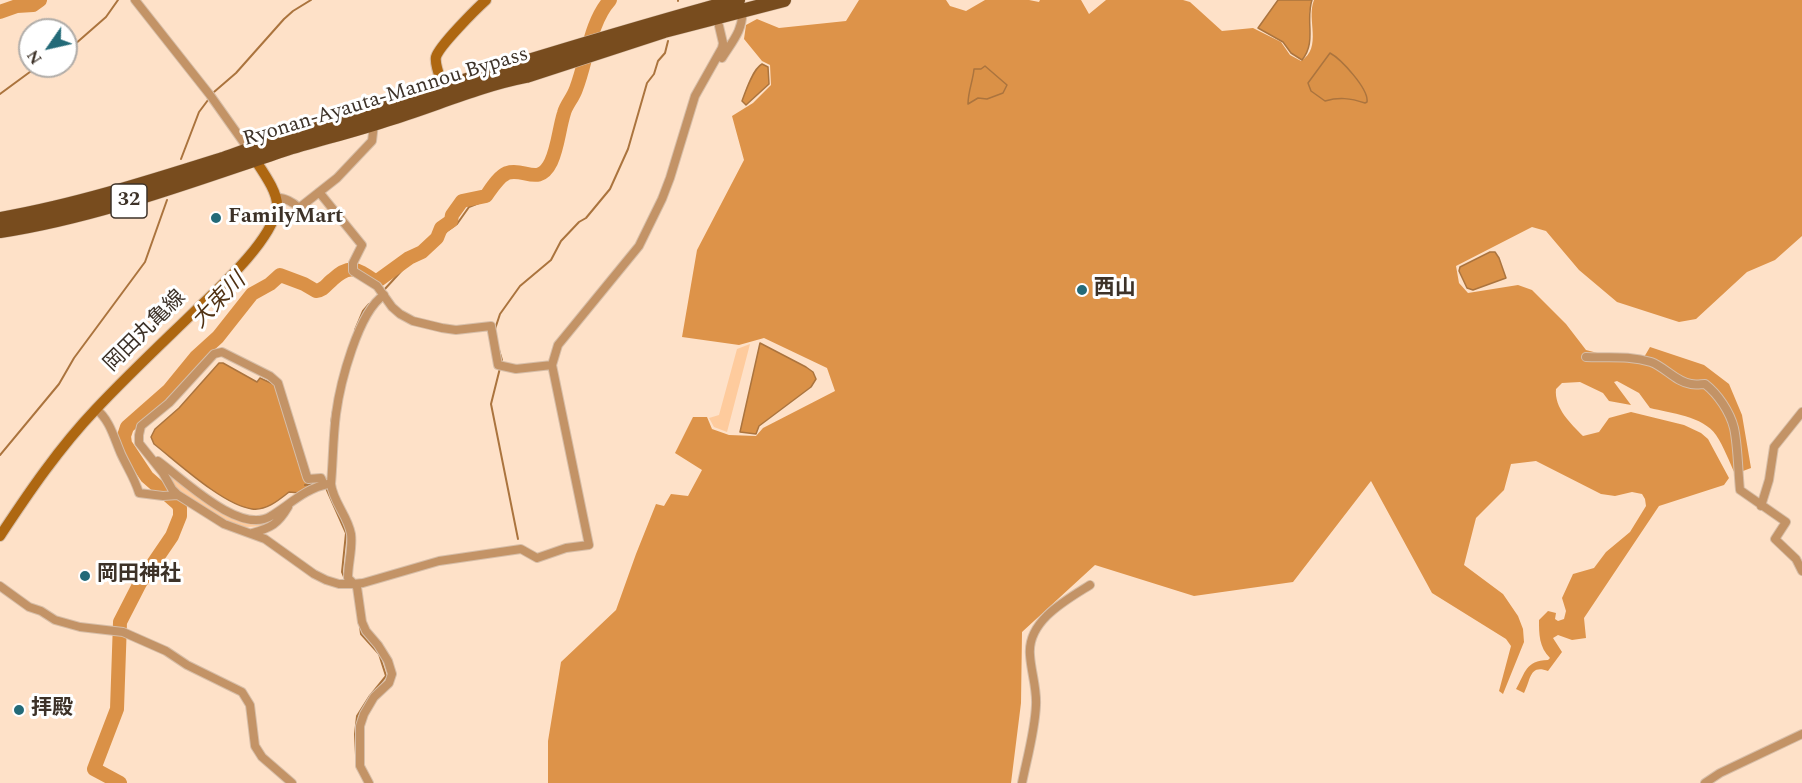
<!DOCTYPE html>
<html>
<head>
<meta charset="utf-8">
<style>
	body { margin:0 }
	#map { position:relative; width:1802px; height:783px; overflow:hidden; background:#fee1c8; font-family:Spectral,serif }
	canvas { display:block }
	.north { position:absolute; left:18px; top:18px; width:60px; height:60px; box-sizing:border-box; background:#fff; border:2px solid #b1ada9; border-radius:50%; rotate:236deg; font-size:16px; font-weight:700; line-height:24px; text-align:center; color:#3d3228 }
	.north::after { content:''; display:block; margin:auto; width:21px; height:27px; background:#236a78; clip-path:polygon(50% 0,100% 100%,50% 72%,0 100%) }
</style>
</head>
<body>
<div id="map">
<canvas width="1802" height="783"></canvas>
<div class="north">N</div>
</div>
<script>
const context = document.querySelector('canvas').getContext('2d');
context.lineJoin = 'round';
function fill(path, color) { context.fillStyle = color; context.fill(path, 'evenodd'); }
function trace(path, color, width, dash) { context.strokeStyle = color; context.lineWidth = width; context.lineCap = dash ? 'butt' : 'round'; context.setLineDash(dash || []); context.stroke(path); }
function drawText(font, color, halo, rows, align = 'center') {
  context.font = font + ' Spectral,"Noto Sans JP",serif'; context.lineWidth = 6; context.setLineDash([]); context.textBaseline = 'middle'; context.strokeStyle = halo; context.fillStyle = color; for (const [text, x, y, turn = 0] of rows) {
    context.save(); context.translate(x, y); context.rotate((+turn || 0) * Math.PI / 180); context.textAlign = isNaN(turn) ? turn : align; if (halo) context.strokeText(text, 0, 0); context.fillText(text, 0, 0); context.restore();
  }
}
fill(new Path2D(`
	M750,344L727,432L714,427L709,418L719,415L737,349Z
	M159,464L214,506L253,522L284,510L265,526L245,527L221,518L175,488Z`), '#fecb9d');
fill(new Path2D(`
	M859,0H946L950,6L966,11L985,0H1029L1039,2L1040,0H1081L1089,14L1106,0H1183L1190,2L1222,31L1253,28L1281,42L1290,55L1301,61C1323,47 1306,20 1314,0H1802V236L1775,260L1747,272L1696,319L1679,322L1617,302L1579,270L1546,231L1532,227L1456,266L1459,283L1468,293L1518,285L1532,290L1566,324L1586,350L1640,364L1650,347L1704,365L1729,384L1742,415L1751,468L1735,474C1729,461 1724,447 1716,435C1703,416 1670,413 1650,408L1639,393L1617,381L1614,382L1631,405L1609,401L1603,393L1580,382L1562,383L1556,389C1554,408 1571,424 1583,436L1599,432L1609,418L1631,412L1684,425L1701,433L1708,439L1729,478L1724,485L1659,506L1584,618L1586,638L1572,640L1558,635L1553,638L1562,652L1548,671C1529,664 1531,680 1524,693L1516,689C1526,672 1525,661 1548,660L1550,658C1539,647 1539,634 1539,620L1548,611L1556,613L1555,619L1558,621L1564,619L1566,611L1562,598L1573,574L1594,568L1606,552L1630,532L1646,506L1645,499L1642,494L1632,492L1615,496L1601,494L1536,461L1511,464L1504,490L1476,518L1464,565L1503,594L1518,616L1523,629L1524,642L1503,694L1499,691L1511,646L1506,639L1432,593L1371,481L1293,582L1194,596L1095,565L1022,632L1021,703L1011,783H548V741L561,662L616,610L636,554L656,504L664,506L671,494L688,496L702,470L675,453L693,417H707L712,429L729,435L756,436L763,428L835,391L827,368L764,338L739,345L682,337L697,250L744,160L732,116L753,103L771,85L770,65L762,61L744,39L746,25L757,19L779,28L846,21Z`), '#dd9349');
const water = new Path2D(`
	M1278,0H1312C1305,21 1317,42 1302,60L1291,53L1283,42L1258,28Z
	M1330,53C1341,59 1369,89 1367,102L1365,103C1350,98 1339,97 1325,101L1311,91L1308,83Z
	M762,64L768,67L769,84L746,105L742,101C746,90 753,69 762,64Z
	M985,66L1007,85L1003,93L987,99L978,98L968,104C968,91 973,81 974,69H981Z
	M1490,252H1495L1499,258L1506,278L1473,290L1467,288L1459,271L1460,267Z
	M760,343L806,367L813,372L816,379L811,387L759,426L756,434L740,432Z
	M219,363H223L257,382L260,378L273,384L277,389L308,483V487L300,493L289,492C279,500 266,511 252,509C223,505 177,462 154,444L151,437L155,429L179,408Z`);
fill(water, '#da9147');
trace(water, '#ab743e', 1.5);
trace(new Path2D(`
	M678,1V0
	M66,52L106,17L118,0
	M0,94L38,66
	M181,159L199,112L214,92L236,73L284,19L293,11L311,0
	M384,290L405,267L424,255L447,231L457,224L469,207L484,201L488,197L489,192
	M495,329L500,314L520,286L551,260L561,241L579,222L586,218L610,189L628,149L647,83L654,74L658,61L665,53L668,41
	M355,330L363,311L369,304
	M499,350L502,360
	M500,368L491,404L518,539
	M331,423L333,411
	M0,455L59,384L74,358L145,262L167,200
	M305,485L317,483
	M326,488L346,533L342,572L344,577
	M356,755L355,734L357,716L369,697L386,676L379,654L361,634L360,626`), '#ab743e', 2);
trace(new Path2D(`
	M0,12L17,6L33,5L40,0
	M120,783L94,769L117,709L120,622L140,583L172,536L180,516V508L178,504L147,477L125,444L124,436L127,427L169,390L196,357L218,337L252,294L270,284L280,275L304,284L316,291C324,290 326,285 332,280C350,263 357,269 375,281L380,279L409,258L422,252L437,238L441,228L451,221L452,215L462,201L486,196C491,189 498,177 507,173C524,167 539,187 551,162C558,147 559,129 564,113C566,105 573,98 576,89C587,61 590,22 610,0`), '#da9147', 14);
const minor = new Path2D(`
	M135,0L210,95L249,150
	M722,58C732,42 744,29 742,10
	M319,192L362,245L353,263V271L377,286L392,307L400,314L413,321L442,328L456,330L491,326L498,365L516,369L552,365
	M276,197C286,199 292,201 299,208L337,178L372,141L374,124
	M1586,357C1608,358 1629,355 1651,362C1665,367 1676,382 1691,384C1696,385 1701,384 1705,384C1718,394 1730,412 1734,428C1738,446 1738,471 1740,490L1786,522L1775,539L1796,559L1802,571
	M96,409C110,420 114,438 121,454C127,467 135,479 139,493L163,496L178,495L224,524L265,539L314,574L326,580L339,584H353L363,583L439,561L521,549L537,558L566,548L589,545L552,365L558,345L639,246L662,199L670,178L695,96L722,48L723,43L719,26
	M158,461C182,478 240,536 271,516C289,505 306,488 328,484
	M178,495L172,489L163,473L139,443V435L141,426L169,403L214,354L222,352L270,376L278,383L307,477L308,479L321,478L324,485
	M1761,506L1769,480L1774,447L1802,412
	M252,533C271,528 278,524 288,507
	M0,586L29,607L41,611L55,620L80,627L123,632L166,651L187,665L242,692L250,705L255,746L262,757L292,783
	M369,783L360,766V726L364,714L374,697L389,683L392,674L388,661L378,645L366,631L362,622L357,587L348,578C348,563 353,548 351,534C348,516 333,502 331,484C333,461 333,437 336,414C340,384 358,312 384,295
	M1022,783C1027,758 1035,731 1036,705C1037,688 1031,672 1030,655C1027,621 1066,600 1090,585
	M1705,783L1720,773L1802,734`);
const secondary = new Path2D(`
	M445,94C443,85 434,65 436,57C439,46 476,9 486,0
	M0,536C29,492 59,448 96,409C127,376 160,345 193,313C218,289 271,242 277,208C279,192 260,168 252,155`);
const trunk = new Path2D(`
	M0,219C75,206 150,182 223,159C243,152 263,144 283,138C434,90 585,42 738,0
	M0,231C97,216 190,181 283,150C319,139 356,130 392,118C437,104 480,85 526,76L664,31L784,0`);
trace(minor, '#d7bea8', 10);
trace(secondary, '#d7bea8', 12);
trace(trunk, '#d7bea8', 15);
trace(minor, '#c39366', 8);
trace(secondary, '#ae6711', 10);
trace(trunk, '#784c1e', 14);
for (const [x, y, r, color] of [
	[216,218,6,"#236a78"],
	[1082,290,6,"#236a78"],
	[85,576,6,"#236a78"],
	[19,710,6,"#236a78"]
]) { const dot = new Path2D(); dot.arc(x, y, r, 0, 2 * Math.PI); context.fillStyle = color; context.fill(dot); trace(dot, '#fff', 2); }
for (const [x, y, w] of [
	[129,201,36]
]) { const box = new Path2D(); box.roundRect(x - w / 2, y - 17, w, 34, 4.5); context.fillStyle = '#fff'; context.fill(box); trace(box, '#3d3228', 1.5); }
drawText('bold 20px', '#3d3228', null, [
	["32",129,201]
]);
drawText('21px', '#3d3228', '#fff', [
	["Ryonan-Ayauta-Mannou Bypass",386,98,-17],
	["岡田丸亀線",146,332,-45]
]);
drawText('bold 21px', '#3d3228', '#fff', [
	["FamilyMart",228,218],
	["西山",1094,290],
	["岡田神社",97,576],
	["拝殿",31,710]
], 'left');
drawText('italic 22px', '#513213', '#fff', [
	["大束川",220,302,-46]
]);
</script>
</body>
</html>
